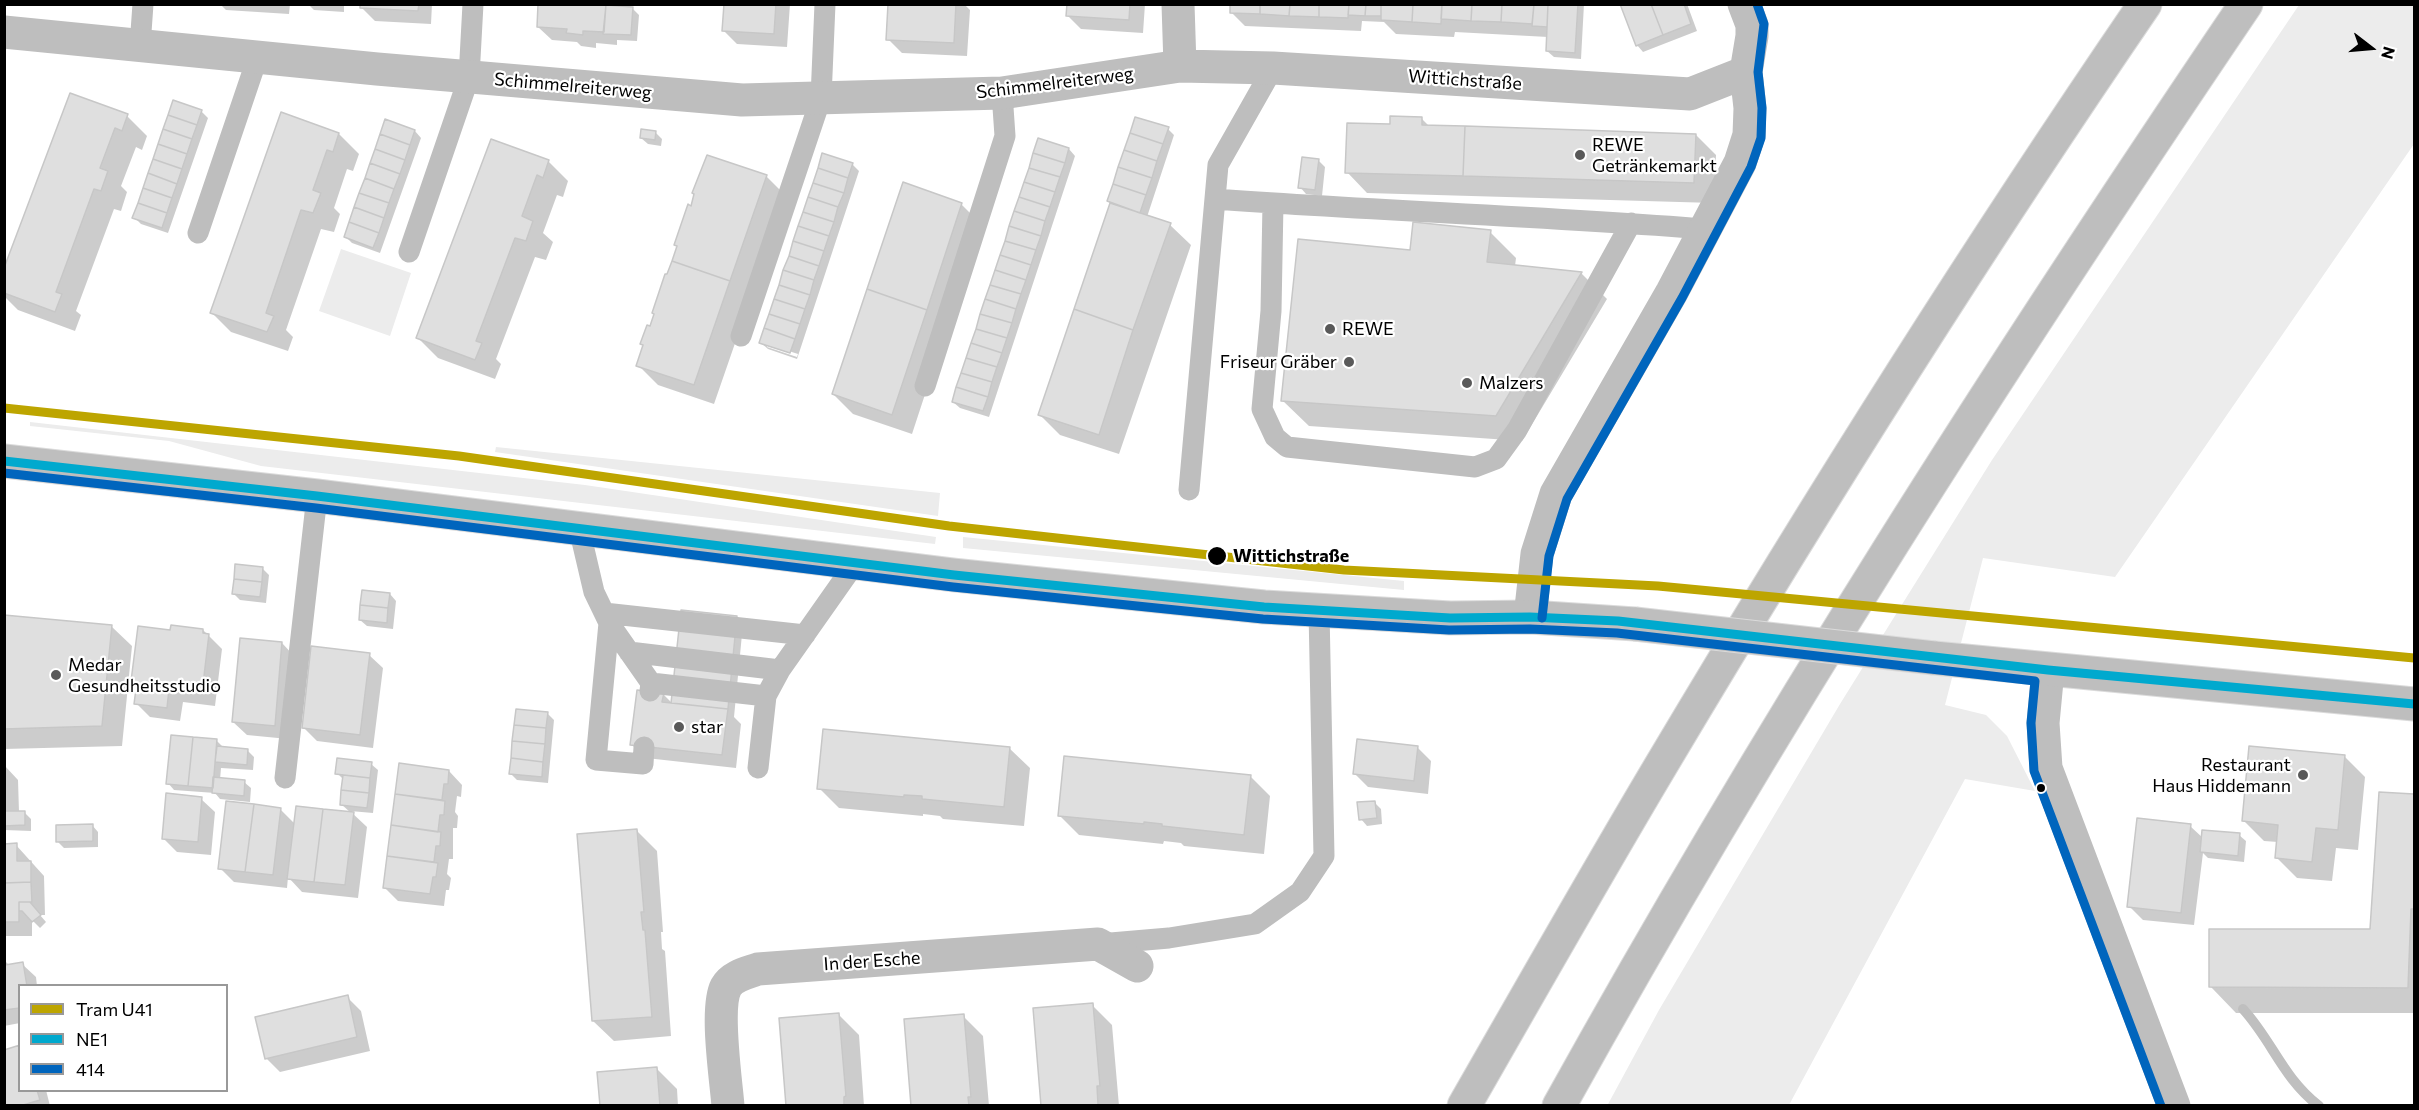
<!DOCTYPE html>
<html>
<head>
<meta charset="utf-8">
<style>
	body { margin:0 }
	#map { position:relative; width:2419px; height:1110px; overflow:hidden; background:#fff; font-family:Commissioner,sans-serif }
	canvas { display:block }
	.frame { position:absolute; inset:0; border:6px solid #000; pointer-events:none }
	.legend { position:absolute; left:18px; top:984px; width:210px; height:108px; box-sizing:border-box; background:#fff; border:2px solid #999; margin:0; padding:8px 10px; list-style:none; font-size:18px; color:#000 }
	.legend li { display:flex; align-items:center; gap:12px; height:30px }
	.legend b { width:30px; border:2px solid #999 }
	.north { position:absolute; left:2341px; top:18px; width:60px; height:60px; -webkit-text-stroke:4px #fff; paint-order:stroke; rotate:106deg; font-size:16px; font-weight:700; line-height:24px; text-align:center; color:#000 }
	.north::after { content:''; display:block; margin:auto; width:21px; height:27px; background:#000; clip-path:polygon(50% 0,100% 100%,50% 72%,0 100%) }
</style>
</head>
<body>
<div id="map">
<canvas width="2419" height="1110"></canvas>
<div class="frame"></div>
<ul class="legend">
<li><b style="height:8px;background:#bda500"></b>Tram U41</li>
<li><b style="height:8px;background:#00a9ce"></b>NE1</li>
<li><b style="height:8px;background:#0065bd"></b>414</li>
</ul>
<div class="north">N</div>
</div>
<script>
const context = document.querySelector('canvas').getContext('2d');
context.lineJoin = 'round';
function fill(path, color) { context.fillStyle = color; context.fill(path, 'evenodd'); }
function trace(path, color, width, dash) { context.strokeStyle = color; context.lineWidth = width; context.lineCap = dash ? 'butt' : 'round'; context.setLineDash(dash || []); context.stroke(path); }
function drawText(font, color, halo, rows, align = 'center') {
  context.font = font + ' Commissioner,sans-serif'; context.lineWidth = 4.5; context.setLineDash([]); context.textBaseline = 'middle'; context.strokeStyle = halo; context.fillStyle = color; for (const [text, x, y, turn = 0] of rows) {
    context.save(); context.translate(x, y); context.rotate((+turn || 0) * Math.PI / 180); context.textAlign = isNaN(turn) ? turn : align; if (halo) context.strokeText(text, 0, 0); context.fillText(text, 0, 0); context.restore();
  }
}
fill(new Path2D(`
	M2299,5H2414V144L2115,577L1983,558L1945,705L1986,715L2007,736L2035,791L1965,779L1789,1105L1607,1106L1659,1010L1840,704L1992,460Z
	M341,249L411,273L390,336L319,311Z
	M30,422L585,485L936,537L935,544L261,466L169,441L30,426Z
	M496,447L940,493L938,516L495,452Z
	M963,537L1404,581V590L963,548Z`), '#ececec');
fill(new Path2D(`
	M220,4H290L289,14L226,10Z
	M308,4H344V12L314,10Z
	M362,4H432L431,24L375,21L361,7Z
	M540,4H619V7L632,8L639,15L637,41L617,40V45L596,43V48L581,46L577,42L552,40L538,27Z
	M725,4H790L787,47L737,44L724,31Z
	M890,4H964L970,10L967,56L902,53L888,39Z
	M1068,4H1145L1143,33L1081,29L1067,15Z
	M1232,4H1584L1581,59L1554,57L1547,51L1548,37L1455,32L1454,37L1396,34L1384,22L1362,21L1361,31L1245,26L1231,12Z
	M1621,4H1687L1697,31L1643,52L1637,45Z
	M70,94L127,116L147,136L142,150L136,147L121,186L127,192L121,211L114,209L76,311L81,315L75,331L18,310L4,296V272Z
	M201,111L208,118L168,233L141,224L134,217Z
	M282,114L339,134L359,154L353,171L347,169L334,208L340,214L334,232L321,229L286,330L293,337L288,351L231,332L211,312Z
	M1421,118L1429,126L1696,135L1716,155L1714,203L1367,193L1347,172L1391,125Z
	M386,121L415,131L421,138L380,253L352,243L345,236Z
	M1168,129L1174,135L1147,217L1170,225L1191,245L1119,454L1060,435L1040,415L1111,204L1108,201Z
	M655,132L662,139L661,146L648,144L641,138Z
	M492,141L548,161L568,181L563,197L557,195L543,233L553,242L546,260L535,257L496,359L501,364L495,379L438,358L418,338Z
	M1069,149L1075,156L989,417L960,408L953,402Z
	M823,155L853,165L859,171L797,359L768,349L761,343ZM767,344L798,354L797,357L767,347Z
	M1318,160L1325,167L1322,196L1306,194L1300,187Z
	M766,176L786,196L714,404L658,385L638,365L692,208Z
	M961,204L981,224L912,434L853,414L833,394Z
	M1490,232L1516,258L1515,266L1582,274L1607,299L1522,441L1309,426L1283,401L1411,252Z
	M262,568L269,575L266,603L240,600L234,594Z
	M390,594L396,601L393,629L367,626L360,620Z
	M4,613L8,617L111,626L132,646L122,746L4,749Z
	M743,624L734,717L741,724L736,768L646,758L632,745L663,694L672,703Z
	M203,630L222,649L215,706L183,702L180,721L150,717L136,703L137,693L132,688L172,631Z
	M282,643L295,657L288,739L247,735L233,722Z
	M369,655L383,668L373,748L317,741L304,728Z
	M547,713L554,720L548,783L517,780L510,773Z
	M216,740L223,747L247,750L254,757L253,770L221,768L220,780L244,782L251,788L250,802L220,799L215,793L174,790L168,783Z
	M1417,747L1431,761L1428,794L1368,787L1355,774Z
	M1009,748L1030,768L1024,826L943,819L940,816L923,814V816L839,808L819,788Z
	M2345,757L2365,777L2358,850L2336,848L2332,881L2297,878L2277,858L2278,842L2264,841L2244,821Z
	M371,764L378,770L373,813L350,811L367,827L358,898L302,892L288,877L287,888L234,882L220,868L280,809L295,824L351,813L341,804L344,780L337,773Z
	M400,765L449,771L462,785L461,797L457,796L455,812L458,816L457,828H453V859H449L447,874L451,878L449,890H446L444,906L398,901L384,887Z
	M5,766L18,780L19,812H24L31,819V831L4,830Z
	M1250,776L1270,796L1264,854L1184,846L1181,843L1164,841L1163,844L1079,835L1059,815Z
	M2380,794L2414,796V1013H2236L2211,987L2371,930Z
	M201,799L215,812L211,855L177,852L163,838Z
	M1375,803L1381,809L1382,824L1367,826L1361,819Z
	M92,825L98,832V847L64,848L58,842Z
	M2190,826L2203,838L2239,835L2246,841L2244,862L2208,858L2203,853L2194,925L2143,920L2129,906Z
	M637,831L657,851L663,932H661L662,949L665,951L671,1036L614,1041L593,1021Z
	M4,844L16,845L44,876L45,915H40L46,922L40,928L32,920V936H4Z
	M4,960L10,966L22,964L36,977L37,986H20V1023L4,1026Z
	M347,997L361,1011L370,1051L280,1072L266,1058Z
	M1092,1005L1112,1025L1119,1106H1042Z
	M839,1015L859,1035L864,1106H787Z
	M963,1016L983,1036L989,1106H912Z
	M657,1069L677,1089L678,1106H601Z
	M20,1090H46L50,1106H4Z`), '#0003');
trace(new Path2D(`
	M2243,1009C2273,1042 2282,1077 2319,1106`), '#bfbfbf', 10);
const building = new Path2D(`
	M360,4H419L418,11L360,8Z
	M538,4H606L604,32L583,31V35L566,33L567,29L537,27Z
	M724,4H776L774,34L722,31Z
	M888,4H956L954,43L886,40Z
	M1067,4H1130L1129,20L1066,16Z
	M1230,4H1260V14L1230,13Z
	M1260,4H1290L1289,16L1260,14Z
	M1290,4H1319V17L1289,16Z
	M1319,4H1349L1348,18L1319,17Z
	M1349,4H1366L1365,16L1348,15Z
	M1366,4H1381V16H1365Z
	M1381,4H1413L1412,22L1381,20Z
	M1413,4H1442L1441,24L1412,22Z
	M1442,4H1472L1471,21L1441,19Z
	M1472,4H1502L1501,22L1471,21Z
	M1502,4H1534L1532,24L1501,22Z
	M1534,4H1548L1547,27L1532,26Z
	M1548,4H1578L1575,53L1546,51Z
	M1620,4H1651L1663,35L1636,46Z
	M1651,4H1684L1691,24L1663,35Z
	M606,5L633,7L631,35L603,34Z
	M70,93L128,114L122,131L115,128L100,168L108,171L101,191L94,189L56,292L62,294L55,312L4,293V268Z
	M173,100L202,110L197,125L168,115Z
	M281,112L339,133L333,152L327,150L313,190L321,193L313,213L301,210L266,313L274,316L267,332L210,313Z
	M168,115L197,125L192,139L163,129Z
	M1390,116L1422,117V125L1465,126L1463,176L1345,173L1347,123L1390,124Z
	M1135,117L1169,127L1163,144L1130,133Z
	M385,119L415,130L410,145L380,134Z
	M1465,126L1696,134L1694,183L1463,176Z
	M163,129L192,139L187,154L158,144Z
	M641,129L656,131L655,140L640,138Z
	M1130,133L1163,144L1157,161L1124,150Z
	M380,134L410,145L405,160L375,149Z
	M1038,138L1069,148L1065,163L1033,153Z
	M491,139L549,160L543,178L537,175L522,216L533,221L526,241L515,238L476,341L482,343L475,360L416,338Z
	M158,144L187,154L182,169L153,159Z
	M375,149L405,160L400,174L370,163Z
	M1124,150L1157,161L1152,178L1118,167Z
	M822,153L853,163L848,178L818,168Z
	M1033,153L1065,163L1060,177L1029,168Z
	M707,155L767,175L730,281L672,261L677,246L674,245L688,204L691,206L694,194L692,193Z
	M1302,157L1319,159L1315,190L1298,188Z
	M153,159L182,169L177,184L148,173Z
	M370,163L400,174L394,189L365,178Z
	M1118,167L1152,178L1146,195L1113,184Z
	M818,168L848,178L844,193L813,183Z
	M1029,168L1060,177L1055,192L1024,182Z
	M148,173L177,184L172,198L143,188Z
	M365,178L394,189L389,203L359,193Z
	M903,182L962,203L927,310L867,289Z
	M1024,182L1055,192L1050,207L1019,197Z
	M813,183L844,193L838,207L808,197Z
	M1113,184L1146,195L1140,213L1107,201Z
	M143,188L172,198L167,213L138,203Z
	M359,193L389,203L384,218L354,207Z
	M808,197L838,207L834,222L803,212Z
	M1019,197L1050,207L1045,221L1014,211Z
	M138,203L167,213L162,228L132,218Z
	M1110,203L1171,223L1133,330L1074,309Z
	M354,207L384,218L379,233L349,222Z
	M1014,211L1045,221L1041,236L1009,226Z
	M803,212L834,222L829,236L798,226Z
	M349,222L379,233L373,248L344,237Z
	M1413,222L1491,230L1487,262L1582,272L1496,416L1281,401L1298,239L1410,250Z
	M798,226L829,236L824,251L793,241Z
	M1009,226L1041,236L1036,250L1005,241Z
	M793,241L824,251L819,266L789,256Z
	M1005,241L1036,250L1031,265L1000,255Z
	M1000,255L1031,265L1026,280L995,270Z
	M789,256L819,266L814,280L783,270Z
	M672,261L730,281L694,385L636,366L643,345L640,344L647,325L650,326L654,314L652,313L665,274H667Z
	M783,270L814,280L810,295L779,285Z
	M995,270L1026,280L1021,294L990,285Z
	M779,285L810,295L805,309L774,299Z
	M990,285L1021,294L1016,309L985,299Z
	M867,289L927,310L892,415L832,394Z
	M774,299L805,309L800,324L769,314Z
	M985,299L1016,309L1012,323L980,314Z
	M1074,309L1133,330L1099,435L1038,415Z
	M769,314L800,324L795,339L764,328Z
	M980,314L1012,323L1007,338L976,329Z
	M764,328L795,339L790,353L759,343Z
	M976,329L1007,338L1002,353L971,343Z
	M971,343L1002,353L997,367L966,358Z
	M966,358L997,367L992,382L961,373Z
	M961,373L992,382L988,397L956,387Z
	M956,387L988,397L983,411L952,402Z
	M235,564L263,567L262,582L234,579Z
	M234,579L262,582L260,597L232,594Z
	M362,590L390,593L388,608L360,605Z
	M360,605L388,608L387,623L359,620Z
	M681,610L737,616L728,709L671,703Z
	M4,615L112,625L102,726L4,729Z
	M171,625L203,629V633L209,634L202,693L169,689L167,708L134,704L136,689H130L138,626L170,630Z
	M240,638L282,642L275,726L232,722Z
	M311,646L370,653L360,735L302,728Z
	M637,690L664,693L662,702L728,709L722,755L630,745Z
	M516,709L548,712L546,728L514,725Z
	M514,725L546,728L545,744L512,741Z
	M823,729L1010,747L1004,807L922,799V796L904,795V797L817,789Z
	M171,735L193,737L188,786L166,784Z
	M193,737L217,739L213,788L188,786Z
	M1357,739L1418,746L1414,781L1353,774Z
	M512,741L545,744L543,762L511,758Z
	M217,746L248,749L247,765L215,762Z
	M2249,746L2345,755L2338,830L2316,828L2312,862L2275,858L2278,825L2242,821Z
	M1064,756L1251,775L1244,835L1162,826V824L1144,822V824L1058,816Z
	M337,758L372,762L370,778L335,774Z
	M511,758L543,762L542,777L509,774Z
	M399,763L449,770L448,784H444L442,800L395,794Z
	M343,775L370,778L369,793L341,790Z
	M213,777L245,780L244,796L212,793Z
	M341,790L369,793L367,808L340,805Z
	M2379,792L2414,794V909H2411L2408,988L2209,987V929H2370Z
	M166,793L202,797L198,842L162,839Z
	M395,794L445,801L444,815H440L438,832L391,825Z
	M226,801L254,804L245,872L218,869Z
	M1375,801L1377,818L1359,820L1357,802Z
	M254,804L281,808L273,875L245,872Z
	M296,806L323,809L314,882L287,879Z
	M323,809L354,812L345,885L314,882Z
	M4,811H25V825L4,826Z
	M2137,818L2191,824L2181,913L2127,907Z
	M93,824V841L56,842V825Z
	M391,825L441,832L440,846H436L434,862L387,856Z
	M637,829L644,912H641L643,930H645L652,1017L592,1021L577,834Z
	M2202,830L2240,833L2238,856L2200,852Z
	M17,843V861H31V882L4,883V844Z
	M387,856L438,863L436,877H433L430,894L383,888Z
	M31,882L32,902H19V922H4V883Z
	M19,902H30L41,915L32,922L22,911H19Z
	M4,961L5,965L23,962L27,986H20V1008L4,1010Z
	M348,995L357,1037L265,1059L255,1017Z
	M1093,1003L1100,1086H1097L1098,1104L1101,1106H1041L1033,1008Z
	M839,1013L846,1096L844,1097V1106H786L779,1018Z
	M964,1014L971,1097H968L969,1106H911L904,1019Z
	M20,1045V1090H37L40,1100L20,1106H4V1050Z
	M657,1067L660,1106H600L597,1072Z`);
fill(building, '#dfdfdf');
trace(building, '#c7c7c7', 1.5);
const primary = new Path2D(`
	M4,461L317,496L954,575L1264,607L1450,618L1530,617L1635,624
	M1934,658L2414,704`);
const motorway = new Path2D(`
	M1464,1106C1530,991 1595,876 1663,762C1816,505 1976,251 2145,4
	M1559,1106C1769,727 2003,363 2246,4`);
trace(primary, '#dbdbdb', 35);
trace(motorway, '#dbdbdb', 35);
trace(new Path2D(`
	M140,46L143,4
	M1215,199C1378,211 1542,216 1705,229
	M1273,203L1271,311L1262,409L1275,437L1287,447L1475,467L1496,459L1517,430L1631,223
	M198,233L258,56
	M409,252L469,77L473,4
	M741,336L821,98L825,4
	M925,386L1005,136L1002,93
	M1189,490L1218,165L1273,68
	M579,528L594,592L609,623L651,683L650,691
	M604,613L805,635
	M609,623L596,760L643,764L644,747
	M629,652L780,670
	M651,683L766,696
	M758,768L766,696L780,670L856,562
	M285,778L317,496
	M1099,944L1169,938L1255,924L1300,892L1324,856L1319,611`), '#bebebe', 21);
trace(new Path2D(`
	M1178,4L1180,66
	M4,32L377,69L742,100L1002,93L1180,66L1273,68L1690,94L1746,72
	M1530,617L1537,554L1556,494L1672,292L1740,163L1749,135L1750,108L1746,72L1752,36V25L1744,4
	M2048,670L2043,723L2046,768L2174,1106
	M728,1106C726,1080 715,1008 726,987C732,976 747,973 758,969L1098,944L1137,966`), '#bebebe', 33);
trace(primary, '#bebebe', 33);
trace(motorway, '#bebebe', 33);
const primaryBridge = new Path2D(`
	M1635,624L1934,658`);
trace(primaryBridge, '#dbdbdb', 35, []);
trace(primaryBridge, '#bebebe', 33);
trace(new Path2D(`
	M4,461L317,496L954,575L1264,607L1450,618L1530,617L1618,621L2048,670L2414,704`), '#00a9ce', 9);
trace(new Path2D(`
	M4,473L316,508L953,587L1263,619L1449,630L1530,629L1617,633L2035,681L2031,723L2034,771L2161,1106
	M1542,618L1549,556L1567,499L1682,298L1751,167L1761,138L1762,108L1758,72L1764,24L1757,4`), '#0065bd', 9);
trace(new Path2D(`
	M4,408L459,456L949,526L1344,570L1658,586L2414,658`), '#bda500', 9);
for (const [x, y, r, color] of [
	[1580,155,6,"#595959"],
	[1330,329,6,"#595959"],
	[1349,362,6,"#595959"],
	[1467,383,6,"#595959"],
	[1217,556,10,"#000"],
	[56,675,6,"#595959"],
	[679,727,6,"#595959"],
	[2303,775,6,"#595959"],
	[2041,788,5,"#000"]
]) { const dot = new Path2D(); dot.arc(x, y, r, 0, 2 * Math.PI); context.fillStyle = color; context.fill(dot); trace(dot, '#fff', 2); }
drawText('18px', '#000', '#fff', [
	["Wittichstraße",1465,80,4],
	["Schimmelreiterweg",1055,83,-7],
	["Schimmelreiterweg",573,86,5],
	["In der Esche",872,961,-4]
]);
drawText('18px', '#000', '#fff', [
	["REWE",1592,145],
	["Getränkemarkt",1592,166],
	["REWE",1342,329],
	["Friseur Gräber",1337,362,"right"],
	["Malzers",1479,383],
	["Medar",68,665],
	["Gesundheitsstudio",68,686],
	["star",691,727],
	["Restaurant",2291,765,"right"],
	["Haus Hiddemann",2291,786,"right"]
], 'left');
drawText('bold 18px', '#000', '#fff', [
	["Wittichstraße",1233,556]
], 'left');
</script>
</body>
</html>
